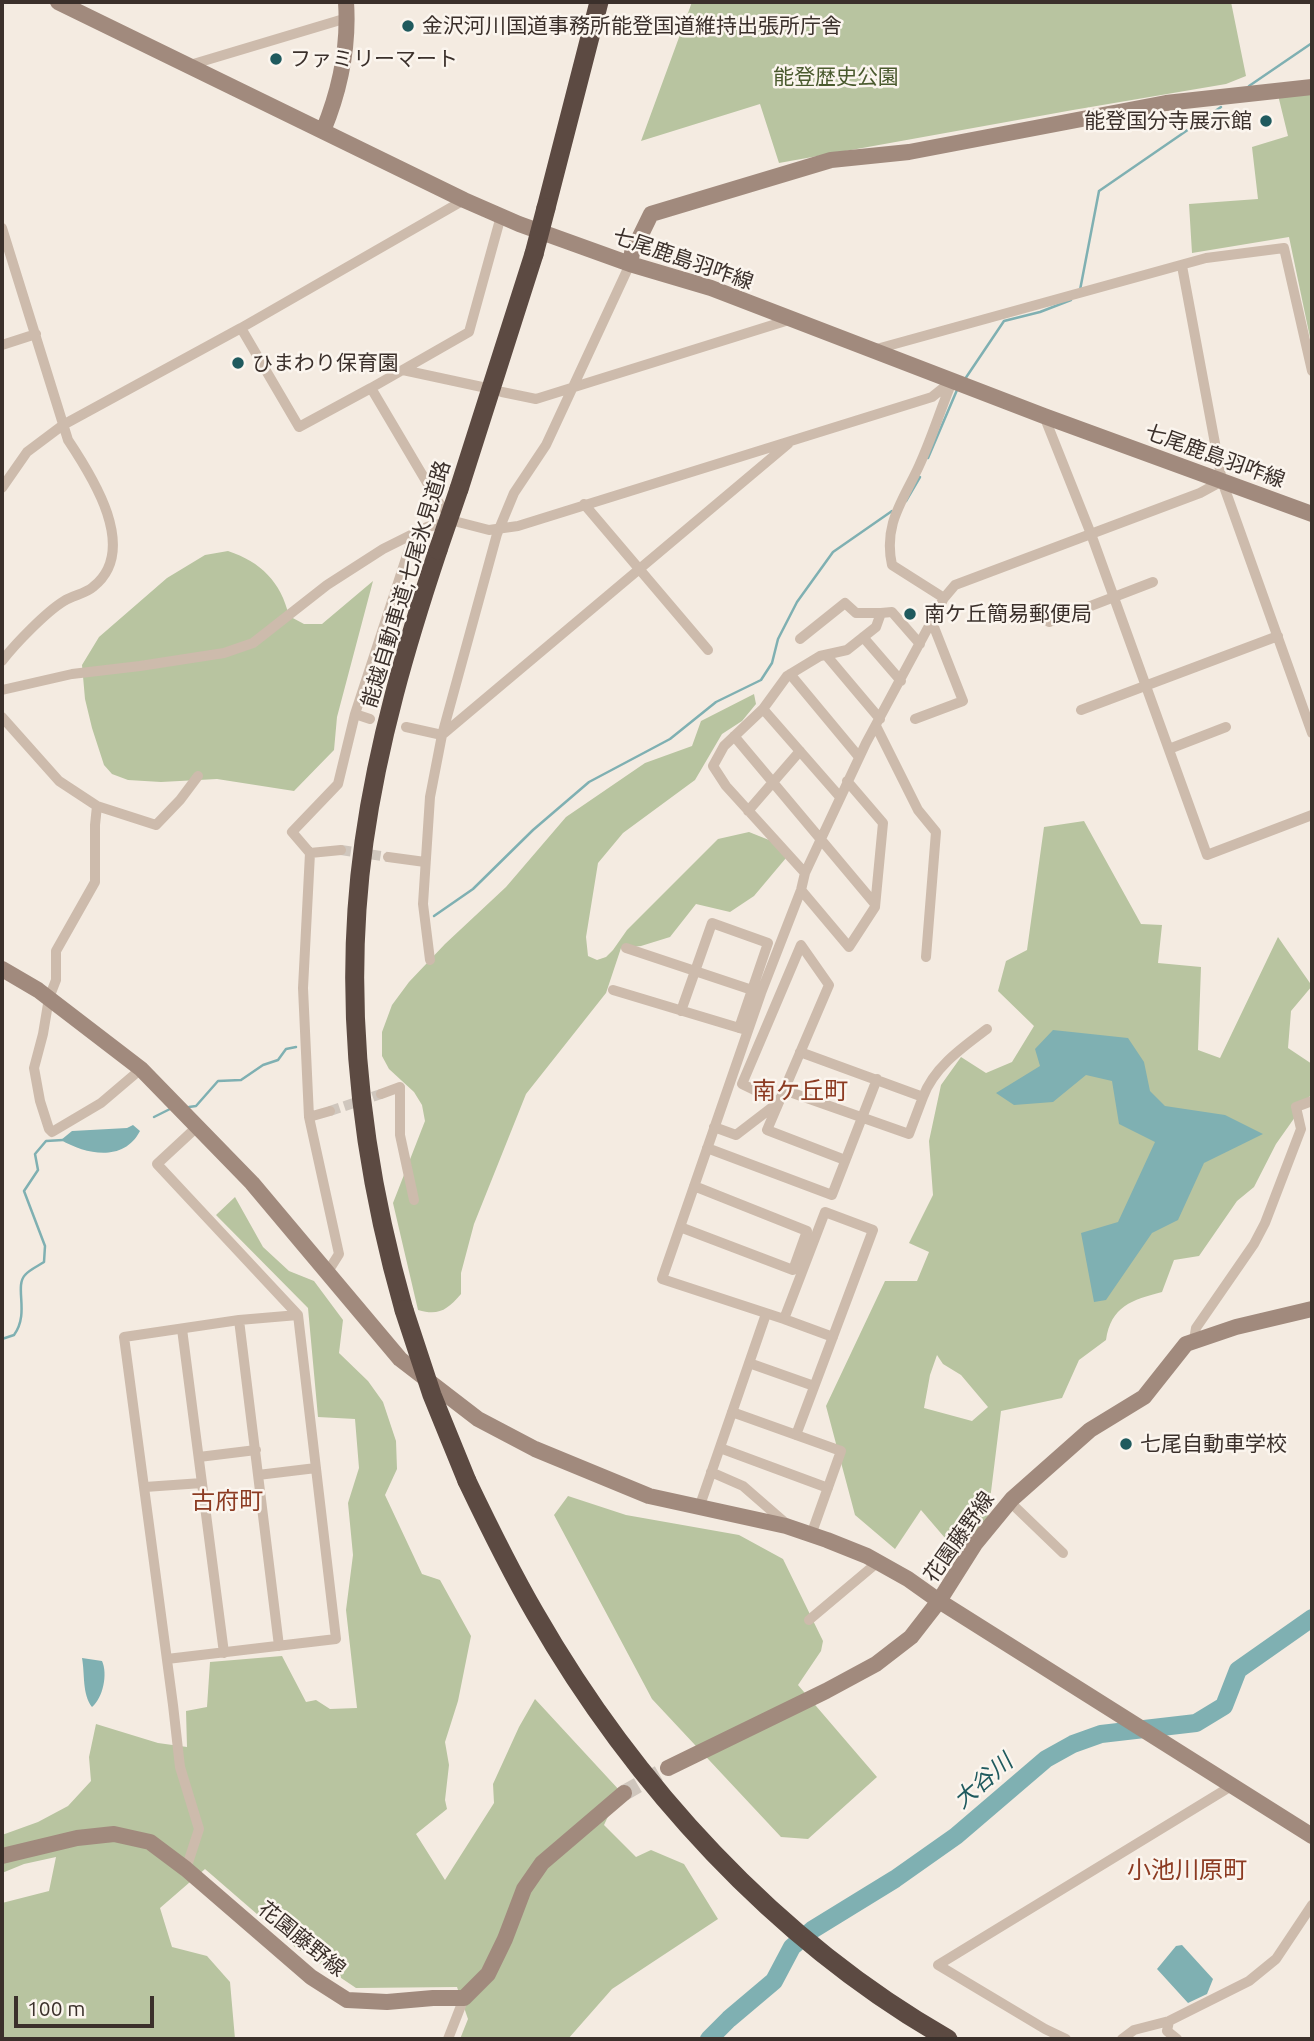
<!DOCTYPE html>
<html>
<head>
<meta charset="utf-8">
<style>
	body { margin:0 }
	#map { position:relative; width:1314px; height:2041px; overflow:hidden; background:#f4ebe1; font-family:Ubuntu,sans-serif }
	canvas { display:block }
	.frame { position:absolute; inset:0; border:4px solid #3b302b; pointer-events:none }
	.scale { position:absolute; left:14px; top:1996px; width:140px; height:32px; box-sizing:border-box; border:4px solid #3b302b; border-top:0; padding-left:9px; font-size:21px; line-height:24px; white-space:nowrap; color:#3b302b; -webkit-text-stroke:5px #fbf5ee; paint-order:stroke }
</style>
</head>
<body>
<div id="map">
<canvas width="1314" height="2041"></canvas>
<div class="frame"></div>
<div class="scale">100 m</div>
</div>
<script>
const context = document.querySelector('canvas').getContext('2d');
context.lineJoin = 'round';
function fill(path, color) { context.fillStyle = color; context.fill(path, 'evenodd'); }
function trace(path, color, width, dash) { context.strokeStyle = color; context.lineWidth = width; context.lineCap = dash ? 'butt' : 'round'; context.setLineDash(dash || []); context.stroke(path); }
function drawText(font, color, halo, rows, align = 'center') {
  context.font = font + ' Ubuntu,"Noto Sans JP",sans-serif'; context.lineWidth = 5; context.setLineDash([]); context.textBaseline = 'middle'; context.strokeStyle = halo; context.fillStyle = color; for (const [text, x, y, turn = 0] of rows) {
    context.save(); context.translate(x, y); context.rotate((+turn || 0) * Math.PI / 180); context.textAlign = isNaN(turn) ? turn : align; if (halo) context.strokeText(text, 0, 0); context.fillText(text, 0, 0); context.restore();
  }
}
fill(new Path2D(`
	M692,2H1231L1246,76L1226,84L1073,110L779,163L760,104L641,141Z
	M1312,93V347L1289,237L1192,253L1189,204L1258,199L1252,147L1288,136L1278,95Z
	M228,551C261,562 281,582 289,616L304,624H322L373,581L337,717L334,750L294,791L217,779L161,782L128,780L112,774L104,765L92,728L85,699L82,665L99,637L167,578L205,555Z
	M754,694L756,704L742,721L722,734L695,780L623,833L598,863L586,937L588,956L597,960L606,957L613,950L627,930L718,839L749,832L779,844L786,858L754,896L730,912L696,904L670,937L641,946L621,948L606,993L526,1094L474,1224L461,1273V1294C447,1310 439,1316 418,1310L393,1203L425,1121L422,1105L414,1092L389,1069L382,1056V1032L392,1005L409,982L445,944L506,887L566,817L645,763L692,746L701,721Z
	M1084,821L1141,924L1162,925L1158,963L1201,967L1198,1050L1220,1058L1278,937L1312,986L1291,1011L1288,1048L1312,1064V1093L1276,1144L1254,1187L1237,1201L1199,1256L1174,1260L1162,1292C1132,1300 1111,1306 1106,1340L1079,1360L1062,1398L1001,1411L988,1516L976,1535L945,1538L921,1510L895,1549L855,1515L826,1406L885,1281H917L929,1252L909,1243L933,1195L929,1141L941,1085L961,1057L986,1073L1012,1062L1034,1026L998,991L1006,961L1027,950L1044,827ZM937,1355L943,1364L961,1375L988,1407L972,1421L924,1408L930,1375Z
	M235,1197L263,1247L289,1271L314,1281L343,1320L339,1353L368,1381L383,1402L396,1441L397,1469L385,1495L422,1574L440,1580L471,1636L458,1701L445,1742L449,1765L445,1800L447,1809L416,1834L445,1880L494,1803L493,1784L519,1727L535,1699L620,1791L604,1825L636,1857L651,1850L684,1864L718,1919L612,1989L568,2039H460L468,2019L457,1987L356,1988L295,1947L205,1869L160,1908L172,1947L207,1956L230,1982L235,2039H2V1903L49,1891L56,1857L24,1864L2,1873V1835L38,1822L68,1806L91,1781L89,1757L96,1724L158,1743L187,1747L186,1711L207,1707L210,1662L282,1656L306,1702L316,1700L330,1709L357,1708L346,1610L353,1555L348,1503L359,1468L355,1419L318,1417L308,1308L216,1215Z
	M568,1496L626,1515L739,1535L783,1559L823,1641L821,1651L798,1685L877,1777L808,1839L781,1837L652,1699L554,1515Z`), '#b8c4a0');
fill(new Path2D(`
	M1053,1030L1128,1038L1144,1062L1150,1091L1165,1106L1225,1115L1263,1134L1204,1163L1178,1220L1152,1233L1106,1300L1094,1302L1081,1233L1118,1222L1155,1142L1119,1124L1112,1081L1086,1075L1053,1102L1014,1105L996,1093L1040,1066L1035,1049Z
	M133,1125L140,1131C124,1162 87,1155 61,1140L72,1131L127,1128Z
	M82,1658L102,1661C108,1674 103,1698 92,1707C82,1694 85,1674 82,1658Z
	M1182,1945L1213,1979L1207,1994L1188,2003L1157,1969L1176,1946Z`), '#7fb0b2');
trace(new Path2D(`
	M1249,86L1312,43
	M1080,290L1099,191L1221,107
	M965,379L1004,321L1040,312L1071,300
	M928,458L957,390
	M906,501L920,477
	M434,916L473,889L533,830L589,782L670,739L716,702L761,680L772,663L778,639L797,602L833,552L892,511
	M189,1107L196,1106L218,1081L241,1080L263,1065L278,1060L286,1049L296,1047
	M154,1117L170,1109
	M2,1339L14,1335C30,1313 14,1287 25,1275C29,1270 38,1266 44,1262L45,1246L24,1191L38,1170L35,1154L46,1141L63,1140`), '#7fb0b2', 2.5);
trace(new Path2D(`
	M709,2039L729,2019L774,1981L792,1947L812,1930L895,1879L956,1836L1046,1759L1073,1744L1101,1734L1196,1723L1224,1706L1238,1670L1312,1618`), '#7fb0b2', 18);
trace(new Path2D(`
	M341,850L388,857
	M330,1111L381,1094`), '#cfc6bd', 10, [10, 5]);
trace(new Path2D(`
	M624,1793L668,1768`), '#cfc6bd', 16, [16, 8]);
trace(new Path2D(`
	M190,65L347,18
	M2,228L68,440C92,476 140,550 93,587C85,594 73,595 64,601C46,612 15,644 2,661
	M1182,266L1222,481L1312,733
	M241,328L299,427L371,388L439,503L452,519
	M2,345L36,334
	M873,350L1206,258L1284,248L1312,371
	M403,370L482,387
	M371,388L469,332L501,216
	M502,392L536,399L792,319
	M1044,416L1091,534L1207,855L1312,815
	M2,488L27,452L63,425L241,328L464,200
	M584,504L708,650
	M944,598L892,565C883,524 903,501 919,466C931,440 940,411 951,384
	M1049,622L1153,582
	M863,637L901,681
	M800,639L845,603L856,613H881
	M826,655L880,719
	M790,674L859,757
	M2,690L72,674L140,666L224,653L253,643L327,585L383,549L427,527L454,521L489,530L518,526L932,397L952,381
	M763,709L840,797
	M1081,710L1278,636
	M355,714L370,719
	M2,717L59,781L97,806L156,825L180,800L198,776
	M915,719L963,701L932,622
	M876,726L918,810L936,832L926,957
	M406,727L442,735L788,444
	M734,736L875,904
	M1169,749L1226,727
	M97,806L95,825V882L56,951V980L49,998L43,1034L34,1068L40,1101L49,1129L52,1132L101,1103L141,1069
	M748,811L800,751
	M310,853L341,850
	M388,857L425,862
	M805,873L726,786L713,766L724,746L763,709L787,676L820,656L847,650L876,627L881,613L892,612L920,644
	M801,890L849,947L875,907L883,823L847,781
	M626,948L752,990
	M430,960L423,904L430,797L442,735L497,534L514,493L546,445L630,264
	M613,990L746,1030
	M681,1011L712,923L768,943L739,1028
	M784,1090L909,1134L923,1097L800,1052
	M381,1094L400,1087V1135L414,1200
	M923,1097C934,1067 963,1047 987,1029
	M309,1117L330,1111
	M714,1127L736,1135L779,1102L829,985L801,945L742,1084L779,1102L767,1130L845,1160
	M707,1148L832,1195L877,1079
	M680,1227L793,1270L807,1231L694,1186
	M327,1273L339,1254L309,1117L303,988L310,853L292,832L338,784L355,714L414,534
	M784,1319L833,1337
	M239,1320L279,1646
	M182,1329L224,1653
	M1194,1340L1196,1328L1254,1244L1265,1223L1301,1129L1296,1107L1312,1101
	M749,1363L814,1386
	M732,1412L841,1451L811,1535
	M796,1435L873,1230L825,1212L784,1319L662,1279L761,993L801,890L805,873L866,743L944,598L955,585L1200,493L1222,481
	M720,1448L828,1488
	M199,1457L256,1450
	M711,1472L743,1486L789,1526
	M258,1475L316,1468
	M145,1487L202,1483
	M1010,1502L1063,1553
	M699,1508L766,1314
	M809,1620L878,1562
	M167,1659L336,1639L298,1315L157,1164L198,1126
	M186,1869L199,1829L180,1767L173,1705L124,1337L239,1320L298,1315
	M1169,2021L1167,2031L1177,2039
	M448,2039L464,1998
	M1066,2039L1045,2029L938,1965L1233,1785
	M1122,2039L1134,2030L1169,2021L1249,1981L1276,1959L1312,1905`), '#cdbbac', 10);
trace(new Path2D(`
	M58,2L464,200L519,224L630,264L711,288L1044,416L1312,514
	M323,131C340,90 349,46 346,2
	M630,264L632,253L651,214L831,160L909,152L1166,103L1312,87
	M2,969L38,990L141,1069L252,1183L400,1359L478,1419L535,1449L649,1496L786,1526L827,1540L867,1556L908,1579L939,1601L1312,1836
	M668,1768L826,1691L876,1664L911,1637L939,1601L975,1544L1012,1499L1090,1430L1144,1397L1186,1344L1236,1327L1312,1309
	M2,1856L77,1838L114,1834L150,1842L186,1869L311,1977L347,2000L387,2002L433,1998H464L488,1974L505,1939L524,1889L542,1863L624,1793`), '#a18a7d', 16);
trace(new Path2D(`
	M546,208L599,2
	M459,489L534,254
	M404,1310C361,1159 342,999 364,842C378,742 406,646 438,550
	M467,1481C488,1525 510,1570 535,1613C633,1784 776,1941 948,2039`), '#5c4a42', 19);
trace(new Path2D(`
	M534,254L546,208
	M438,550L459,489
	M404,1310L432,1395L467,1481`), '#5c4a42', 19);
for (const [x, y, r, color] of [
	[408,26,7,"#1f5a5e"],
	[276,59,7,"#1f5a5e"],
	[1266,121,7,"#1f5a5e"],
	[238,363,7,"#1f5a5e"],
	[910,614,7,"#1f5a5e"],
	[1126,1444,7,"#1f5a5e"]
]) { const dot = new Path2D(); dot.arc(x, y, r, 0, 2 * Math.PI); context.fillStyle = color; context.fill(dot); trace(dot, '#fbf5ee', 2.5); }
drawText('21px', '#3b302b', '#fbf5ee', [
	["金沢河川国道事務所能登国道維持出張所庁舎",422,26],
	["ファミリーマート",290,59],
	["能登国分寺展示館",1252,121,"right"],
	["ひまわり保育園",252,363],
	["南ケ丘簡易郵便局",924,614],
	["七尾自動車学校",1140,1444]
], 'left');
drawText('21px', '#4a5a2e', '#fbf5ee', [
	["能登歴史公園",836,77]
]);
drawText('21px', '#3b302b', '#fbf5ee', [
	["七尾鹿島羽咋線",683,259,19],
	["七尾鹿島羽咋線",1215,456,20],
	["能越自動車道;七尾氷見道路",406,584,-73],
	["花園藤野線",959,1537,-55],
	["花園藤野線",302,1939,39]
]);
drawText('italic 23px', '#1f5a5e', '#fbf5ee', [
	["大谷川",983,1781,-41]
]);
drawText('24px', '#8c3b22', '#fbf5ee', [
	["南ケ丘町",800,1091],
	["古府町",227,1501],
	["小池川原町",1187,1870]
]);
</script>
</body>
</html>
